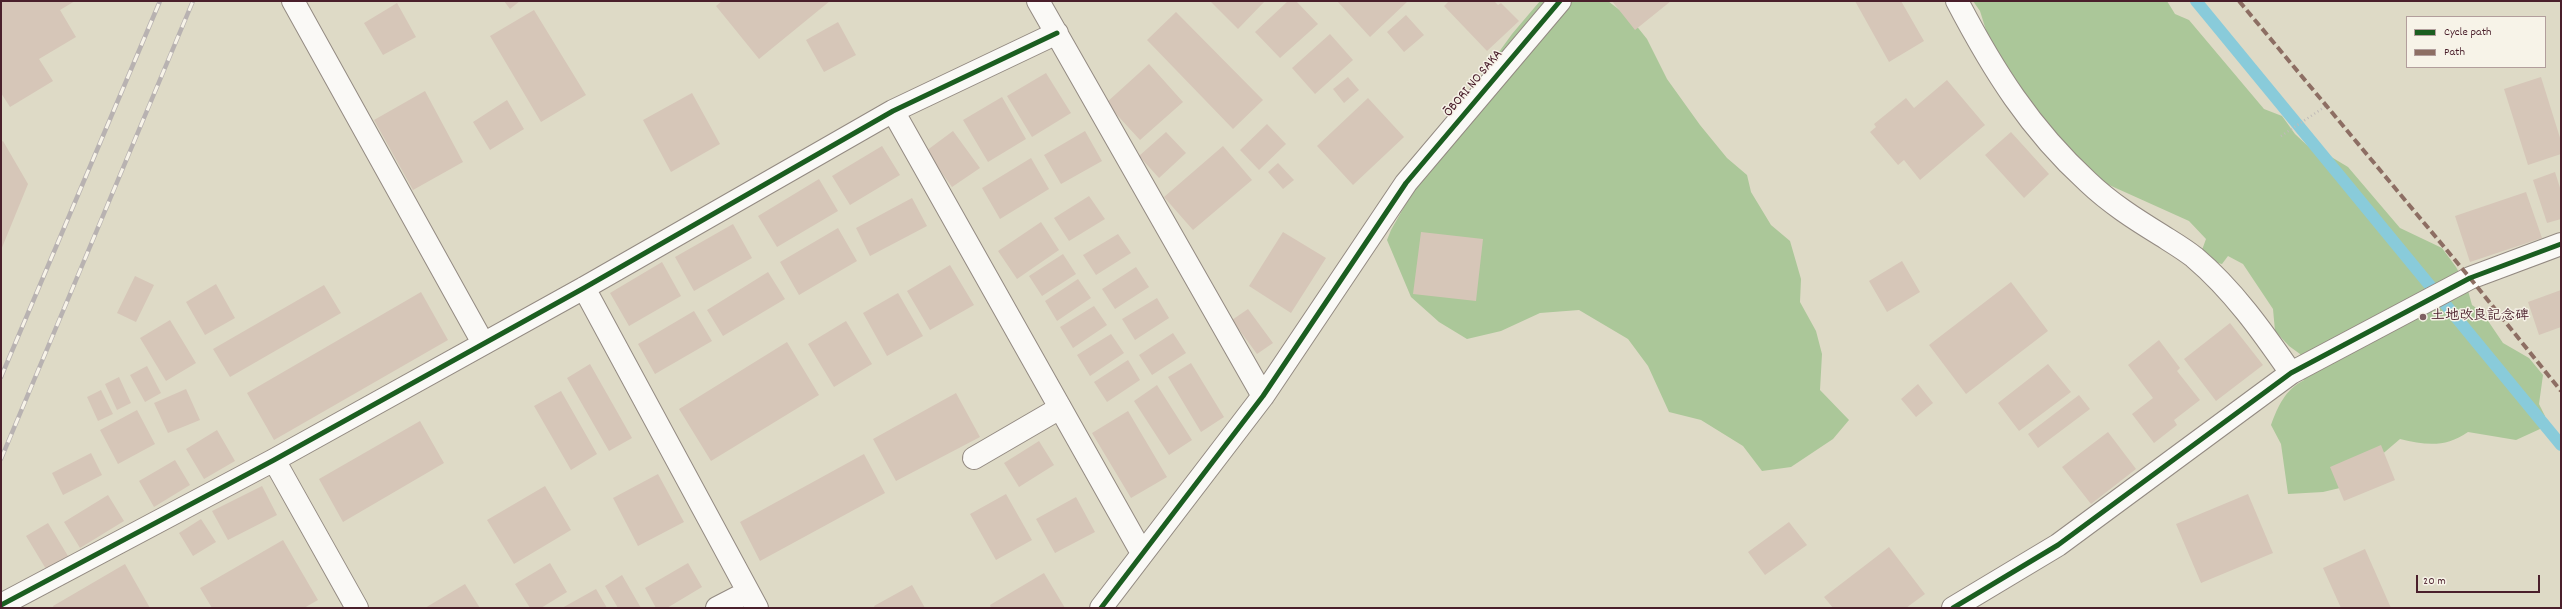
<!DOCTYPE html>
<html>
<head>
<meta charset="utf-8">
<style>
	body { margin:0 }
	#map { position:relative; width:2562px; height:609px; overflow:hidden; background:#dedac6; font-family:Dekko,sans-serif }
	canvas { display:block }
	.frame { position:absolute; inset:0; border:2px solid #4a1f2b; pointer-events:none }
	.legend { position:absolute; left:2406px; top:16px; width:140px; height:52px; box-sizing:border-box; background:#f7f3e8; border:1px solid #b29e9c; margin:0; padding:5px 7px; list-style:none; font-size:12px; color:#4a1f2b }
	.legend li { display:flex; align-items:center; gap:8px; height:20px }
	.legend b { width:20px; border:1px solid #b29e9c }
	.scale { position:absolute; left:2416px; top:575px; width:124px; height:18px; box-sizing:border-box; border:2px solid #4a1f2b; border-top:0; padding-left:5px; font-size:12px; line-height:14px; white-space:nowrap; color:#4a1f2b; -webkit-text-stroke:3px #f7f3e8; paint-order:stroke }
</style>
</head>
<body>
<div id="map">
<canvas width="2562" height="609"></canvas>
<div class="frame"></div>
<ul class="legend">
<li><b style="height:5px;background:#1b5e20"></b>Cycle path</li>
<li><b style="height:5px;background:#8d6e63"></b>Path</li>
</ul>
<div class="scale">20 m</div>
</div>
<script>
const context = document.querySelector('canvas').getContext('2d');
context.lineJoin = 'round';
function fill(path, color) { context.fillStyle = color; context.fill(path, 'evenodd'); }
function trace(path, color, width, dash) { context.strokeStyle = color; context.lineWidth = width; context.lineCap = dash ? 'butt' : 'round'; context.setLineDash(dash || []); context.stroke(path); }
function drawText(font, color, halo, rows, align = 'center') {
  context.font = font + ' Dekko,"Klee One",sans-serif'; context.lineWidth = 3; context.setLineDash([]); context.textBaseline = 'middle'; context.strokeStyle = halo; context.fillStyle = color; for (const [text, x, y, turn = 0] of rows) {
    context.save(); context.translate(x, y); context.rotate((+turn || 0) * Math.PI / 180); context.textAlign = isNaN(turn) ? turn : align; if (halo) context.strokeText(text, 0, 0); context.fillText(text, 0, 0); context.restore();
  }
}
fill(new Path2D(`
	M1540,1H1608L1631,19L1647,39L1667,79L1700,125L1727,158L1747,175L1751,192L1771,225L1790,241L1801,279L1800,302L1816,331L1822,354L1820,390L1849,420L1833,439L1791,467L1762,471L1743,446L1701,420L1669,412L1648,366L1628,339L1579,310L1540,313L1501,331L1467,339L1439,322L1411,297L1387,240L1391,230L1467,96L1512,34Z
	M1973,1H2167L2175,14L2189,20L2264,109L2282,116L2295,134L2311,149L2328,155L2348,167L2400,228L2442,248L2456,267L2467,287L2472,305L2482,312L2503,343L2529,358L2543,375L2539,404L2545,416L2540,429L2516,440L2468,432C2445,448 2426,445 2400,439L2344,487L2323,492L2288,494L2281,444L2271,425C2278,406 2285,390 2304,380L2300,354L2289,346L2275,331L2273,309L2243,264L2228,256L2222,264L2210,261L2202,250L2206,239L2189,221L2098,180L2071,155L2032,104L1990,43L1980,11Z`), '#abc799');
trace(new Path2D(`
	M2196,1L2561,445`), '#89cbda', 12);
fill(new Path2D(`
	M1,1H75L60,10L76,37L39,59L53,81L10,107L1,93Z
	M504,1H520L510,9Z
	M722,1H830L759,59L716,6Z
	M1210,1H1265L1238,29Z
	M1288,1H1296L1318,24L1280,58L1255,32Z
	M1337,1H1408L1370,37Z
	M1449,1H1494L1498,5L1501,3L1519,21L1487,51L1444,6Z
	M1612,1H1671L1635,30Z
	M1855,1H1901L1924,41L1889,62Z
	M397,3L416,37L383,55L364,23Z
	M534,10L586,95L541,122L490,36Z
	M1176,12L1263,100L1233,129L1147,40Z
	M1406,15L1424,35L1404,52L1387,32Z
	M838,22L856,55L824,72L806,40Z
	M1330,34L1353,60L1315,94L1292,68Z
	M1149,64L1183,102L1140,140L1106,103Z
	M1046,73L1071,113L1032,137L1007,96Z
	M1348,77L1359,90L1344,103L1333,89Z
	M2541,77L2561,141V154L2528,165L2504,89Z
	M1947,80L1985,125L1920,180L1904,160L1898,165L1870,132L1876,127L1874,124L1906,98L1914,108Z
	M425,91L463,162L413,190L374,120Z
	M692,93L720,144L671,172L643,120Z
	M1002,97L1026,139L988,162L963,120Z
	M1368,98L1404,137L1353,185L1317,146Z
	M507,100L524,129L490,150L473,122Z
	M1267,124L1286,144L1259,170L1240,150Z
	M953,131L980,168L952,187L926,151Z
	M1085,131L1102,161L1061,184L1044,155Z
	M1166,132L1186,153L1159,178L1139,156Z
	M2011,132L2049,174L2024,198L1985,155Z
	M3,141L28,184L1,250V142Z
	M882,146L900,175L850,205L832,176Z
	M1223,146L1252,180L1193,230L1164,197Z
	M1031,158L1049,189L1000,219L982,188Z
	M1278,163L1294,180L1283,189L1268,172Z
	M2555,172L2561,191V219L2547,223L2533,180Z
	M819,179L838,211L777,247L758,216Z
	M2526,192L2542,238L2470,262L2455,216Z
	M1089,196L1105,219L1069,241L1054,218Z
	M912,198L927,226L870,256L856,228Z
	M1041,222L1059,250L1017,279L998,251Z
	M733,224L752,258L694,291L675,257Z
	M838,228L857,261L799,295L780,262Z
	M1283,232L1326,258L1291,313L1249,286Z
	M1421,232L1483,239L1476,301L1413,294Z
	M1118,234L1131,253L1096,275L1083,255Z
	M1063,254L1076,274L1042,296L1029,276Z
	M1902,261L1920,292L1887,312L1869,281Z
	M662,262L681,296L629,326L610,293Z
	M950,265L974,305L930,330L907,291Z
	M1136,267L1149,287L1115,309L1102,289Z
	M768,272L785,299L723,336L707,310Z
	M135,276L154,285L136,322L117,313Z
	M1078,279L1091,298L1057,321L1045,301Z
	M2011,282L2048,331L1966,394L1929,345Z
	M216,284L235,318L205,335L186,302Z
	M324,285L341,313L230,377L213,349Z
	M2561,290V327L2539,335L2528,302Z
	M421,292L448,340L274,440L247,393Z
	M898,293L923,336L887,356L863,313Z
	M1157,298L1169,318L1135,340L1122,319Z
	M1094,306L1107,325L1073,348L1060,327Z
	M1248,309L1273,343L1257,354L1232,320Z
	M694,311L712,341L655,374L638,344Z
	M170,320L196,363L166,381L140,338Z
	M846,321L872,364L834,387L808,344Z
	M2230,323L2263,365L2216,401L2184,359Z
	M1173,333L1186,353L1152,375L1139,355Z
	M1111,334L1124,353L1090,376L1077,355Z
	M2159,340L2180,368L2177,371L2200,400L2174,420L2177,425L2154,443L2132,414L2153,398L2128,365Z
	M787,342L819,395L711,461L679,409Z
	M1128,360L1140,380L1107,402L1094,382Z
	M1191,363L1224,417L1201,432L1168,377Z
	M590,364L632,438L609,451L567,378Z
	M2048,364L2071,392L2019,431L1998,403Z
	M147,366L161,393L145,402L130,375Z
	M119,377L131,403L117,410L105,384Z
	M1918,384L1933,403L1916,417L1901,399Z
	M1157,385L1192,440L1169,455L1134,401Z
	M186,389L200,420L168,433L154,403Z
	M101,390L113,414L98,421L87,397Z
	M561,391L597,454L571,470L534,406Z
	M956,393L980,437L896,481L873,439Z
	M2079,395L2090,409L2038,448L2028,434Z
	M137,410L155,444L118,464L100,430Z
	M1128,411L1167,477L1131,498L1092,433Z
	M420,421L444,463L343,522L319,479Z
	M217,430L235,461L204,479L186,449Z
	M2108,432L2136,469L2091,504L2062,467Z
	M1039,441L1054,465L1019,487L1004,463Z
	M2381,445L2395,480L2344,501L2330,467Z
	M91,453L102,475L63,495L52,473Z
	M864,454L885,493L760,561L740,522Z
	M175,460L190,485L154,507L139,481Z
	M658,474L684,522L638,546L613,498Z
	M262,486L277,515L228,540L212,511Z
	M545,486L571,530L514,564L487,520Z
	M1006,494L1032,540L996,560L970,514Z
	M2248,494L2273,553L2201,583L2176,524Z
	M108,495L124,521L80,548L64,522Z
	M1076,497L1095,532L1055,553L1036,519Z
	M201,519L216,542L193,556L179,533Z
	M1789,522L1807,545L1765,575L1748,552Z
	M48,523L68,556L46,569L26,536Z
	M283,540L318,600L304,608H212L200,588Z
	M1889,547L1925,594L1906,608H1833L1824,597Z
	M2365,549L2391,608H2341L2323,568Z
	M550,563L567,592L541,608H530L515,584Z
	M688,563L702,587L667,608H656L645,588Z
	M125,564L150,608H54L53,606Z
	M1044,573L1065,608H991L990,605Z
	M622,575L641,608H618L605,586Z
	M465,584L480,608H425Z
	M912,585L925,608H875L874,606Z
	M596,589L607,608H562Z`), '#d6c6b8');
const service = new Path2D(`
	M974,458L1060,408`);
const minor = new Path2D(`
	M293,1L483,343
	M1038,1L1263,396
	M1957,1C1993,70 2030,129 2088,182C2110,203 2135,219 2161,235C2172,242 2184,249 2194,257C2233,290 2262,331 2291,373
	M893,111L1142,553
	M584,288L757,608
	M274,460L357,608
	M1,605L274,460L584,288L893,111L1057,33
	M717,608L748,592
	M1101,608L1263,396L1406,183L1560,1
	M1953,608L2058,545L2291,373L2470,278L2561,244`);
trace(service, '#938a82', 24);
trace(minor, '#938a82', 24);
trace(new Path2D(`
	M2281,136L2326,106`), '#c0bbb9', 2.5, [1, 3]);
trace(service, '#faf9f6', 22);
trace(minor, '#faf9f6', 22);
const rail = new Path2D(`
	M1,377L160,1
	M1,459L193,1`);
trace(rail, '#b8b2b1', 4.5);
trace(rail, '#f7f3e8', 3, [9]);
trace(new Path2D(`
	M2239,1L2470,278L2561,391`), '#8d6e63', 4, [8, 4]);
trace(new Path2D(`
	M1,605L274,460L584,288L893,111L1057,33
	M1101,608L1263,396L1406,183L1560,1
	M1953,608L2058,545L2291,373L2470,278L2561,244`), '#1b5e20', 5);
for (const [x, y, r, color] of [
	[2423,317,4,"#7e6061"]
]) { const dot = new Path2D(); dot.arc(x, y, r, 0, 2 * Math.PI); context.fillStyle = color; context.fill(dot); trace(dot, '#f7f3e8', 1.5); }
drawText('14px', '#4a1f2b', '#f7f3e8', [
	["ŌBORI NO SAKA",1474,84,-50]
]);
drawText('bold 14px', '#4a1f2b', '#f7f3e8', [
	["土地改良記念碑",2431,317]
], 'left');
</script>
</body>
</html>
